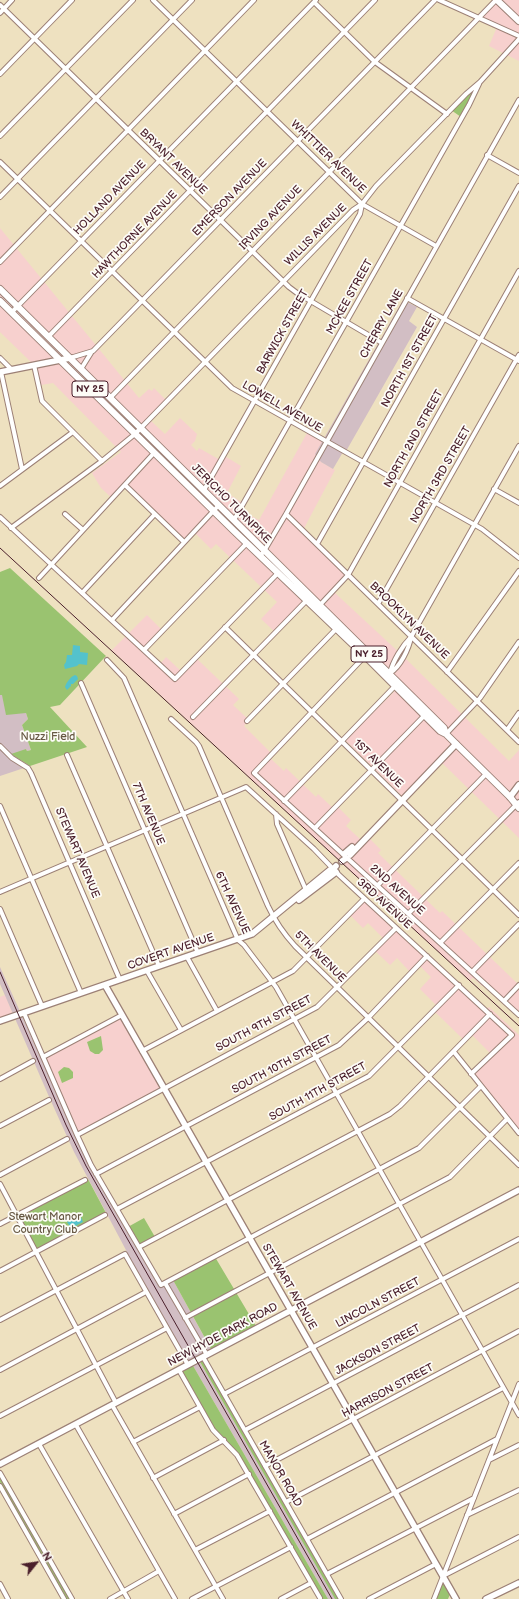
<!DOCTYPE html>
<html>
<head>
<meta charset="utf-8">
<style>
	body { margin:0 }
	#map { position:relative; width:519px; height:1599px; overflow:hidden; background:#eee1c0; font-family:"Balsamiq Sans",sans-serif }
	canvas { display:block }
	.north { position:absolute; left:16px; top:1543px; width:40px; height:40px; -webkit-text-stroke:3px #fdfcf7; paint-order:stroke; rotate:60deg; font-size:11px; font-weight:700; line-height:16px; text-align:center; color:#4a1f2b }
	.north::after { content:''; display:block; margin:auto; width:14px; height:18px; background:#4a1f2b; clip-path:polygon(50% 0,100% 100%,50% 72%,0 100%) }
</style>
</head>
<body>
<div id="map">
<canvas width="519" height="1599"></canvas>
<div class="north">N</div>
</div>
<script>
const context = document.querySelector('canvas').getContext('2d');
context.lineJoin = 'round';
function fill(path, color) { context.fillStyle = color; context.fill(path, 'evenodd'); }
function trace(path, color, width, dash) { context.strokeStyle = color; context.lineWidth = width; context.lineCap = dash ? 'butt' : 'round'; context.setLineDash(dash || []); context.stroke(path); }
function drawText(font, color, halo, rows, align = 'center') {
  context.font = font + ' "Balsamiq Sans",sans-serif'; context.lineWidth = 3.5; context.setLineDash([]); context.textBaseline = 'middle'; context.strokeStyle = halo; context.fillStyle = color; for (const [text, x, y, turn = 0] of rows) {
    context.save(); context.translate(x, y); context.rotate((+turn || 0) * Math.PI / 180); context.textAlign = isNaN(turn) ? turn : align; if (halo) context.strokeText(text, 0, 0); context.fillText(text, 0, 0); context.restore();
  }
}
fill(new Path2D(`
	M496,0H519V61L489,46L497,27L478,18Z
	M0,228L139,398L149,389L152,391L154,388L168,402L151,421L165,434L180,418L197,434L195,441L191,445L197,451L199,448L220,460L223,455L241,466L227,493L243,503L240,510L259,520L307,433L323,441L321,462L335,470L302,532L348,578L335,593L403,656L509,761L519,750V838L438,759L402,796L345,740L396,690L305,600L274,631L261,619L277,602L216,544L211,549L195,533L184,544L124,485L112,498L101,488L92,473L121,452L53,383L41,385L33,364L0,332Z
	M147,615L162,630L144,649L160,664L166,657L182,672L196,658L239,699L233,705L249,720L244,726L272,754L270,758L284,771L286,768L316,797L318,794L333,808L336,805L351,820L346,826L360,839L365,834L381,850L378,853L440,913L442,911L519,985V1018L484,985L482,986L473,978L470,980L436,949L112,650Z
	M366,898L487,1009L489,1007L519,1035V1134L470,1074L491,1054L471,1034L465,1041L434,1011L438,1007L420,989L431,977L419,965L411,973L397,958L390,965L374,950L384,939L368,923L363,928L349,914Z
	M5,995L14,1017L0,1022V997Z
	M122,1015L164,1088L77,1135L43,1057Z`), '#f7d0ce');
fill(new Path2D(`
	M403,300L417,307L409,321L417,327L345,453L343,452L333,469L321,462L315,454Z
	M2,694L26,713L28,719L22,725L31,750L27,751V749L20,761L30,766L0,776V695Z
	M0,967L84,1154L160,1287L173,1280L213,1353L199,1360L336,1599H328L192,1364L189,1366L126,1253L127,1252L74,1152L50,1099L0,984Z`), '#d2bec4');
fill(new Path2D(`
	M474,89L461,117L451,110Z
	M10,568L106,656L60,705L50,707L87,747L30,766L11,754L26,749L27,751L31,750L22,725L28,719L26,713L6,715L2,695H0V572Z
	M101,1036L103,1050L99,1054H95L90,1051L87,1042Z
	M64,1067L69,1068L73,1072V1078L62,1083L58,1072Z
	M88,1179L106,1213L36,1250L18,1216Z
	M144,1218L155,1237L137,1247L126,1228Z
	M215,1257L256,1326L211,1349L173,1280Z
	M203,1358L341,1599H335L199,1360Z
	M192,1364L328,1599H322L235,1451L214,1431L179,1371Z
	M0,1476L70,1599H67L0,1482Z
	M443,1578L451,1592L448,1599H435Z`), '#9ac370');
fill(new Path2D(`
	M73,645L80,646V652L88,653L87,665L79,664L77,666L65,669L64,665L66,662L67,655H72Z
	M75,675L77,676L78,679L73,684H71V686L67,690L65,687C66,683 71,676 75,675Z
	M80,1215L83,1222L71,1228L67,1222Z`), '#54c2cc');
const street = new Path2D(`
	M153,0L362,204L436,246
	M439,0L519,36
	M314,2L375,62L447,114
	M0,5L289,287L297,293L382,343
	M0,13L12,0
	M0,74L72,0
	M0,136L133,0
	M487,155L519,173
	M0,162L232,388L482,529L519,558
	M0,197L192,0
	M0,262L254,0
	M407,298L519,361
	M12,312L316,0
	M48,337L375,0
	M0,358L12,370
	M70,358L93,351L435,0
	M34,365L42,401L102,461
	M81,369L91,353
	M1,372L22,469
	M110,398L496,0
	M125,485L184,542
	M0,486L73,432
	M494,489L519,503
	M204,490L360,214L362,204
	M65,514L83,530
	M286,514L519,742
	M0,517L175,679L278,573
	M234,520L469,105L479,84
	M11,528L102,461L135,434L353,210L362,204L376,186L466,94L480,82L519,39
	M317,544L519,186
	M260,556L264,551L286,514L519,100
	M39,578L154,453
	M82,593L155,514
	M378,604L519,355
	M319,606L348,575L519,271
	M112,620L219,505
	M225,627L519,915
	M411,637C402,646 393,661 390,673C400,667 409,649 411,637L519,446
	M144,650L247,543
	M365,656L254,773L519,1015
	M107,660L124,678L238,940L244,945L276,987L519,1415
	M447,672L519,571
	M81,683L198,953
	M193,717L308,599
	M171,719L196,742L199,746L268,906C275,921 284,934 295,946L519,1165
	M247,721L337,628
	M507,730L519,713
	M446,734L480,698L519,642
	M0,746L12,758L28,768L31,773L120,980
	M67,755L159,966
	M284,801L395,686
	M0,806L81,993
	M276,814L277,824L306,890
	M315,828L424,716
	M378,885L486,774
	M0,892L246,787L314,849L339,875L512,1035L471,1074
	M0,909L42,1006
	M409,913L519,802
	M441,942L519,863
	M187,957L217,1011
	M147,971L181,1030
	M472,972L519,924
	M504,1001L519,985
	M24,1013L77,1135L91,1165L161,1285L419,1148L481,1086
	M142,1051L293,971L364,899
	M454,1052L519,1133
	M43,1057L122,1015
	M0,1079L33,1061
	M0,1126L49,1100
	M77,1135L317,1007L396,928
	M96,1174L339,1045L368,1018L427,956
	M0,1175L67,1139
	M0,1184L116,1403
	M117,1209L369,1076L459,985
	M0,1224L85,1180
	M139,1247L390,1114L400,1106L490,1014
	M0,1271L105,1215
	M165,1283L207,1355
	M185,1318L450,1177L507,1119
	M0,1320L125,1254L188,1365
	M203,1357L341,1599
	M0,1370L146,1292
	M179,1370L213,1430L237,1455L320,1598
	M224,1394L519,1239
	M112,1405L223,1599
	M0,1416L167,1328
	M76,1425L175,1599
	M245,1430L519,1285
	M133,1442L200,1407
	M39,1444L128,1599
	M489,1460L519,1445
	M265,1466L519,1331
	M0,1473L72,1599
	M153,1478L224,1440
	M0,1486L64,1599
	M286,1502L503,1388
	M174,1514L249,1474
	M467,1515L519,1490
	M307,1539L497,1439
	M195,1550L270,1511
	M327,1574L474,1498
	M443,1576L519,1537
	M0,1584L8,1599
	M110,1599L159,1571
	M192,1599L291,1547
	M281,1599L311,1583
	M369,1599L436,1564
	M434,1599L519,1384`);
const secondary = new Path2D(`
	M0,372L70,358
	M510,797L519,785
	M344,854L352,847
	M350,855L456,744
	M342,861L345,859
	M335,867L336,866
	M299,900L336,872
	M105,985L456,1599
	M0,1021L252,934L330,870
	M0,1464L519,1190
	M486,1599L519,1583`);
const primary = new Path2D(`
	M497,0L519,21
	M0,289C148,435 296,581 444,728L446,734
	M0,301L234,531L365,656L440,731L446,734L510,797L519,808`);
trace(street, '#9c8076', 6);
trace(secondary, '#9c8076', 8);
trace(primary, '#9c8076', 8);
trace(street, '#fff', 4);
trace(secondary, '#fff', 5.5);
trace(primary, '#fff', 6);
trace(new Path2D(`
	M0,548L519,1026
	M0,972L66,1125L86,1166L332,1599`), '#4a1f2b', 1);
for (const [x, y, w] of [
	[90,389,36],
	[369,654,36]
]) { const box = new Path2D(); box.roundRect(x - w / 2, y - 8, w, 16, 3); context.fillStyle = '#fdfcf7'; context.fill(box); trace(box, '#4a1f2b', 1); }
drawText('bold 10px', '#4a1f2b', null, [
	["NY 25",90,389],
	["NY 25",369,654]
]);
drawText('11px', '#4a1f2b', '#fdfcf7', [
	["WHITTIER AVENUE",328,157,44],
	["BRYANT AVENUE",173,162,44],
	["HOLLAND AVENUE",110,198,-46],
	["EMERSON AVENUE",230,198,-46],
	["IRVING AVENUE",271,218,-46],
	["HAWTHORNE AVENUE",135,235,-46],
	["WILLIS AVENUE",316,235,-45],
	["MCKEE STREET",350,297,-61],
	["CHERRY LANE",382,324,-61],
	["BARWICK STREET",283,332,-61],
	["NORTH 1ST STREET",410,361,-61],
	["LOWELL AVENUE",282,407,30],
	["NORTH 2ND STREET",414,439,-61],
	["NORTH 3RD STREET",441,475,-60],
	["JERICHO TURNPIKE",231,504,45],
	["BROOKLYN AVENUE",409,621,44],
	["1ST AVENUE",378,764,44],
	["7TH AVENUE",148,814,67],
	["STEWART AVENUE",77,853,67],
	["2ND AVENUE",397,890,42],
	["6TH AVENUE",232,903,65],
	["3RD AVENUE",384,904,42],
	["COVERT AVENUE",171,952,-19],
	["5TH AVENUE",320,957,45],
	["SOUTH 9TH STREET",264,1024,-28],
	["SOUTH 10TH STREET",282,1065,-28],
	["SOUTH 11TH STREET",318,1092,-29],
	["STEWART AVENUE",289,1287,60],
	["LINCOLN STREET",378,1303,-28],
	["NEW HYDE PARK ROAD",223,1335,-28],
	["JACKSON STREET",378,1350,-28],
	["HARRISON STREET",388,1391,-28],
	["MANOR ROAD",280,1474,60]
]);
drawText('11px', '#665843', '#fdfcf7', [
	["Nuzzi Field",48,737],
	["Stewart Manor",45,1217],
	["Country Club",45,1230]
]);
</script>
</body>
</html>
